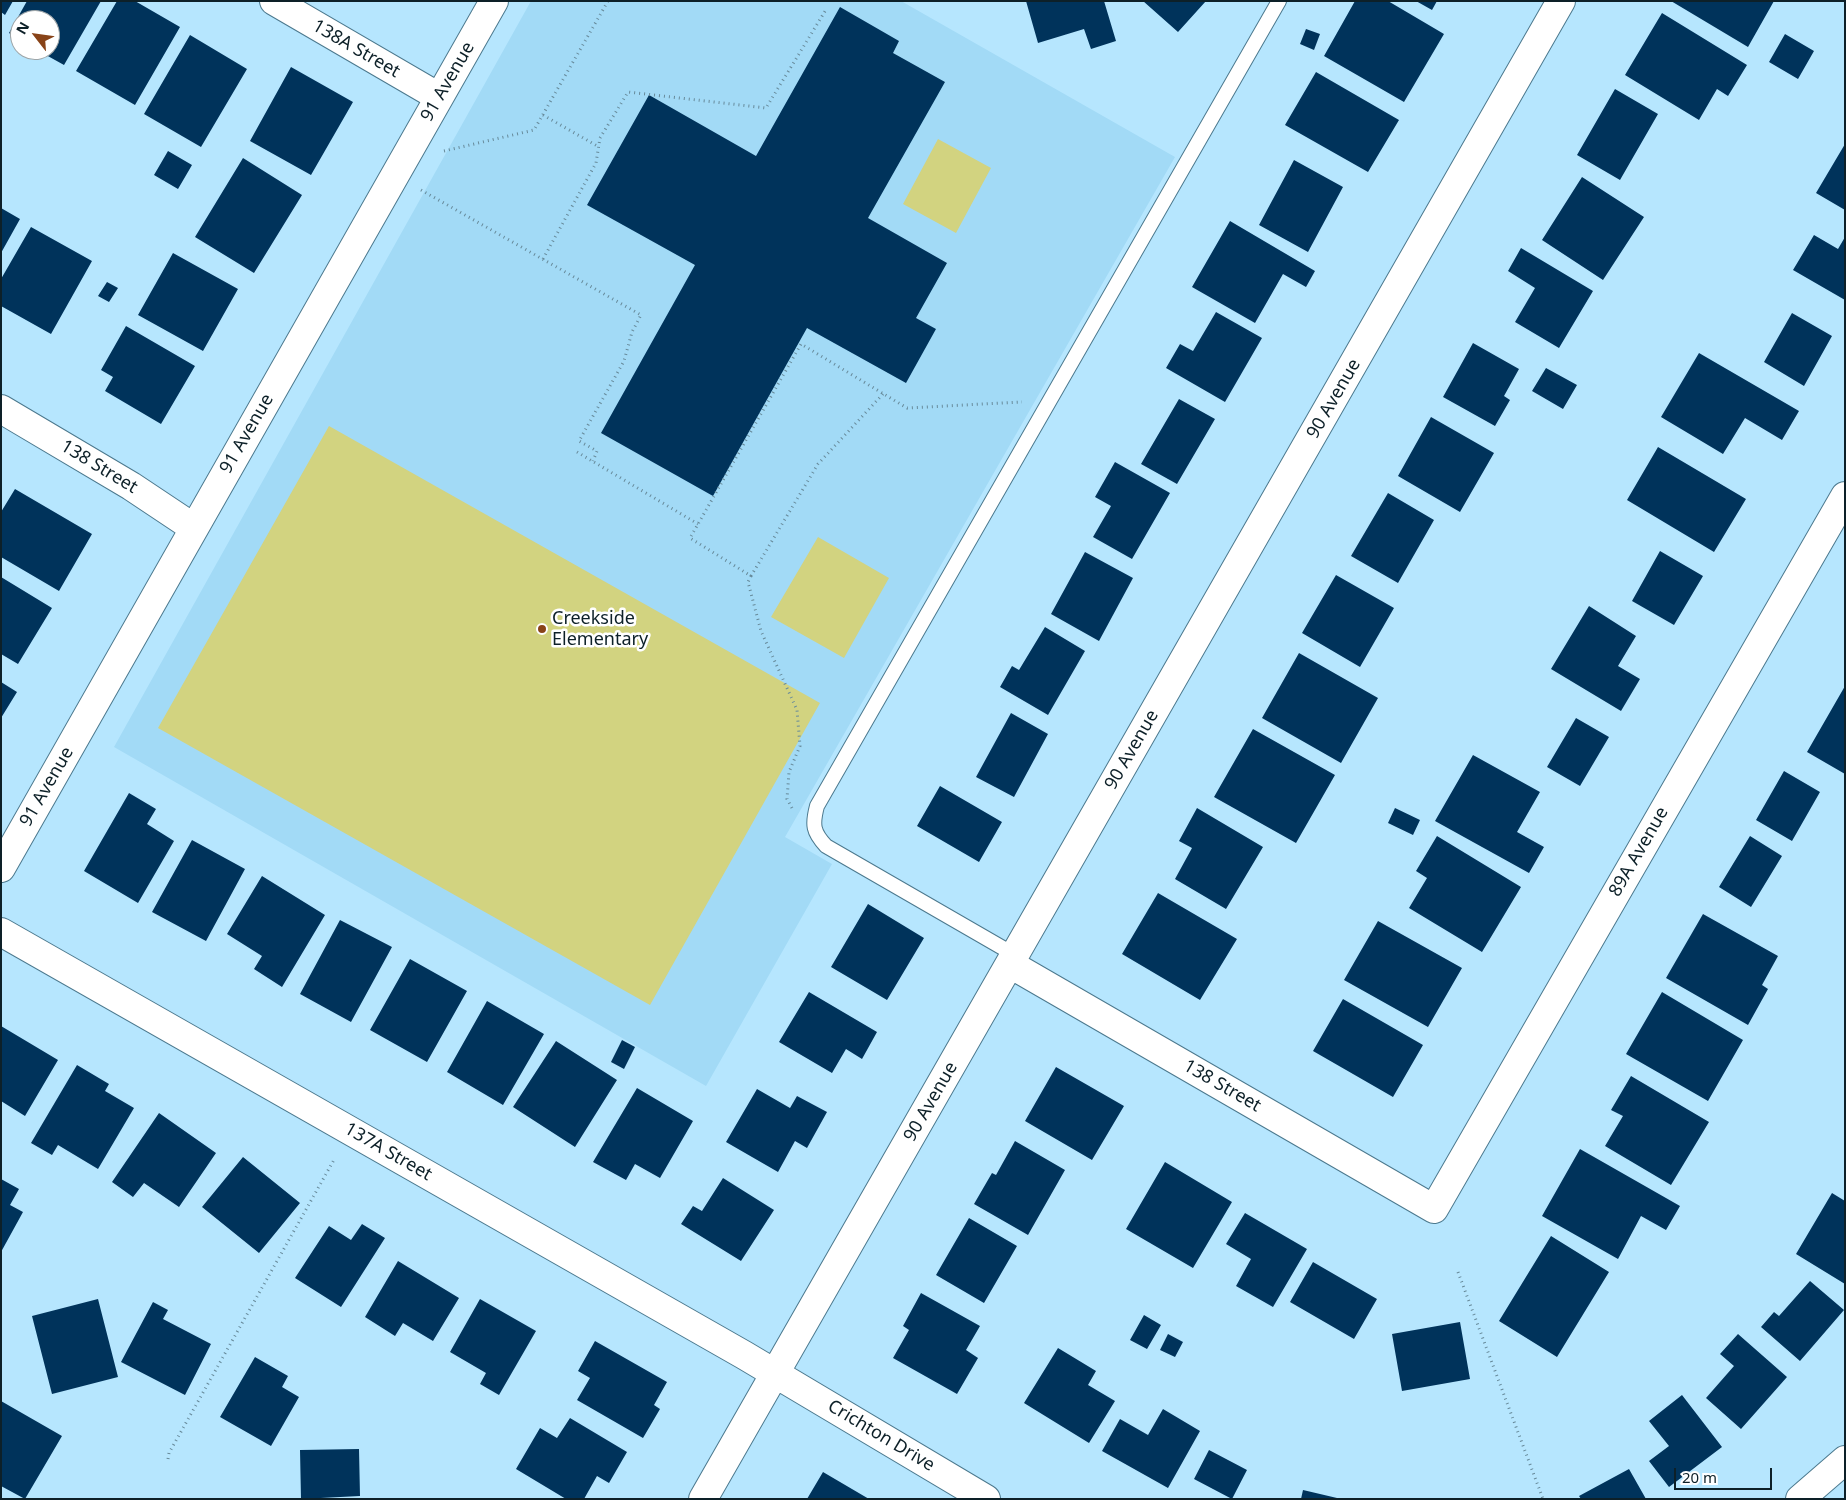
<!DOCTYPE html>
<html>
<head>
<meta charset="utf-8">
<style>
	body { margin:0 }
	#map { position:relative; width:1846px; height:1500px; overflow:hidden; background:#b6e6fe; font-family:"Noto Sans",sans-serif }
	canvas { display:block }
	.frame { position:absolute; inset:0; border:2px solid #0d2028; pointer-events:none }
	.north { position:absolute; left:10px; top:10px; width:50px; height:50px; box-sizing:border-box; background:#fff; border:1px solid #9ea6a9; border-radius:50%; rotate:300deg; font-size:14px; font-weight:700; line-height:20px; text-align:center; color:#0d2028 }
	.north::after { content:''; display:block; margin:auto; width:18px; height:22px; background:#884318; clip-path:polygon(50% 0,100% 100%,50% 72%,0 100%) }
	.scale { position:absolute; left:1674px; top:1468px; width:98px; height:22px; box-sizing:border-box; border:2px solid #0d2028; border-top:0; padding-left:6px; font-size:15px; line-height:18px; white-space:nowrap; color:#0d2028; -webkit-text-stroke:4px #fff; paint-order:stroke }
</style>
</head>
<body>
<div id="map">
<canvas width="1846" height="1500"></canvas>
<div class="frame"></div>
<div class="north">N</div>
<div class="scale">20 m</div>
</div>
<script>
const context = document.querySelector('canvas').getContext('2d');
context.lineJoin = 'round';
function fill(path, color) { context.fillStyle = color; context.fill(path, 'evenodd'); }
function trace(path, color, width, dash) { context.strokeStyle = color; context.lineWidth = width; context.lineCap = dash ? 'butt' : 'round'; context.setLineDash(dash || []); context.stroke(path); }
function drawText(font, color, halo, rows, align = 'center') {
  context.font = font + ' "Noto Sans",sans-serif'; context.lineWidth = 5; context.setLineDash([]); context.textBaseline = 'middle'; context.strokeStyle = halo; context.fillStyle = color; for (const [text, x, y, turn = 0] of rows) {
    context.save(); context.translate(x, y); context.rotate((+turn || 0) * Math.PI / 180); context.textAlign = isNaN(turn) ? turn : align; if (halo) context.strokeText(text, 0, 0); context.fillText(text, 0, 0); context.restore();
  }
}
fill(new Path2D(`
	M531,1H901L1175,157L785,837L832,864L706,1086L114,747Z`), '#a2daf6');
fill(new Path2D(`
	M938,139L991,168L956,233L903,204Z
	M329,426L820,703L650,1005L158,728Z
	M818,537L889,578L844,658L771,617Z`), '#d2d380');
fill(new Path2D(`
	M1,1H13L5,15L1,12Z
	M27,1H101L64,65L37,50H50V20H20V40L9,33Z
	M117,1H135L180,27L135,105L76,71Z
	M1026,1H1104L1116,41L1091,49L1084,29L1038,43Z
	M1143,1H1206L1178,32Z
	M1355,1H1388L1444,34L1404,102L1324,56Z
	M1416,1H1437L1432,10Z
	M1671,1H1774L1748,47Z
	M840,7L899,41L893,53L945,82L868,218L947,263L916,318L936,329L906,383L807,328L713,496L601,433L695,265L587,205L649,95L756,156Z
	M1662,13L1747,65L1728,96L1717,89L1699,120L1625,75Z
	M1306,29L1320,34L1314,50L1300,44Z
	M1785,34L1814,51L1798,79L1769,62Z
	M190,35L247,69L201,147L144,114Z
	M291,67L353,102L311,175L250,141Z
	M1316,72L1399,120L1368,172L1285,125Z
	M1615,89L1658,114L1620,180L1577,155Z
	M1845,144V210L1816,193Z
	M168,151L192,165L178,189L154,175Z
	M243,158L302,195L254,273L195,237Z
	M1294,160L1343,187L1308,252L1259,225Z
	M1582,177L1644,217L1603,280L1542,240Z
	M1,208L20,219L1,253Z
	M1230,221L1315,271L1306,287L1283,274L1255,323L1192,287Z
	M31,227L92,261L51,334L1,306V279Z
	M1814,235L1838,249L1845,237V300L1793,270Z
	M1521,248L1593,291L1559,348L1515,322L1535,288L1508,271Z
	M173,253L238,289L203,351L138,315Z
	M107,282L118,288L109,302L98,296Z
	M1216,312L1262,338L1225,402L1166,368L1180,344L1193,351Z
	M1792,313L1832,336L1804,386L1764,362Z
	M126,326L195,366L161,424L105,391L113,377L101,370Z
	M1473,343L1519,369L1504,396L1510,400L1495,426L1443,397Z
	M1699,353L1799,411L1782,440L1745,418L1723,454L1661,417Z
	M1546,368L1577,385L1563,409L1532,391Z
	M1179,399L1215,419L1177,484L1141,464Z
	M1431,417L1494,453L1460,512L1398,476Z
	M1658,447L1746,499L1714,552L1627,500Z
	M1115,462L1170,493L1132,559L1093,537L1111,506L1095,497Z
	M15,489L92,534L59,591L1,557V512Z
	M1388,493L1434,520L1398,583L1351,556Z
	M1660,551L1703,576L1674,625L1632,601Z
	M1085,552L1133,578L1099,641L1051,614Z
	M1336,575L1394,608L1360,667L1302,633Z
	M1,577L52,608L18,664L1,654Z
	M1589,606L1636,636L1618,666L1640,679L1621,711L1551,669Z
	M1045,627L1085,651L1048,715L1000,687L1012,666L1019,670Z
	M1299,653L1378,698L1341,763L1262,718Z
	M1,682L17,692L1,718Z
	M1845,686V774L1807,752Z
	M1011,713L1048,734L1014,797L976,777Z
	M1576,718L1609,737L1580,786L1547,767Z
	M1253,729L1335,775L1296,843L1214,797Z
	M1473,755L1540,792L1517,832L1544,847L1529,873L1435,821Z
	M1784,771L1820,792L1792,841L1756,820Z
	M940,786L1002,822L979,862L917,826Z
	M129,793L156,809L147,824L174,841L138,903L84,871Z
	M1197,808L1263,847L1226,909L1175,879L1192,848L1179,841Z
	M1395,808L1420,820L1413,835L1388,823Z
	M1437,836L1521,887L1482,952L1409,908L1427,878L1416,871Z
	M1750,836L1782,856L1751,907L1719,887Z
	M192,840L245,869L206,941L152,912Z
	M262,876L325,915L282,987L254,969L262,956L227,934Z
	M1158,893L1237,939L1200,1000L1122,954Z
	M868,904L924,938L887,1000L831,967Z
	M1703,914L1778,956L1762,985L1768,989L1748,1025L1666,978Z
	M340,920L392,947L351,1022L300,994Z
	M1378,921L1462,968L1428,1027L1344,980Z
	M410,959L467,991L427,1062L370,1030Z
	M809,992L877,1032L862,1059L846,1049L832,1073L779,1042Z
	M1662,992L1743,1040L1708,1101L1626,1054Z
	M1343,999L1423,1045L1393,1097L1313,1051Z
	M487,1001L544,1034L503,1105L447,1072Z
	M1,1026L58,1060L25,1116L1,1101Z
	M622,1040L635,1047L624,1069L611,1062Z
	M556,1041L617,1080L575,1147L513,1107Z
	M77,1065L109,1084L105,1091L134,1108L98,1169L58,1145L52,1155L31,1143Z
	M1056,1067L1124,1106L1092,1160L1025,1121Z
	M1631,1076L1709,1122L1671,1185L1605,1146L1623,1116L1611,1110Z
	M637,1088L693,1121L660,1178L635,1164L626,1180L593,1162Z
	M757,1089L790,1108L797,1096L827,1112L807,1148L795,1141L778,1172L726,1142Z
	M159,1113L216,1153L179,1207L144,1183L133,1197L112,1182Z
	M1015,1141L1065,1170L1028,1235L974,1204L992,1173L996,1175Z
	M1580,1149L1680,1206L1666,1230L1641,1216L1618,1259L1542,1216Z
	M243,1157L300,1203L259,1253L202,1207Z
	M1165,1162L1232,1202L1193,1268L1126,1229Z
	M723,1178L774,1210L741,1261L681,1224L693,1206L702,1211Z
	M1,1179L19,1189L10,1205L23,1212L1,1252Z
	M1832,1193L1845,1201V1284L1796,1254Z
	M1245,1213L1307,1249L1273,1307L1236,1286L1251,1259L1226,1244Z
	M969,1218L1017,1246L984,1303L936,1275Z
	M362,1224L385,1238L341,1307L295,1278L329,1226L351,1240Z
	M1551,1236L1609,1272L1557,1357L1499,1321Z
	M398,1261L459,1298L433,1341L403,1323L395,1336L365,1317Z
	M1313,1262L1377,1299L1354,1339L1290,1302Z
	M1810,1281L1844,1310L1800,1361L1761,1327L1774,1312L1779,1316Z
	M921,1293L980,1326L966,1350L978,1358L957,1394L893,1358L909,1330L903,1326Z
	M98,1299L118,1377L52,1394L32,1316Z
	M480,1299L536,1331L499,1395L480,1384L486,1373L450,1352Z
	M153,1302L168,1310L163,1319L211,1344L185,1395L121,1362Z
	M1144,1315L1161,1325L1147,1349L1130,1340Z
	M1460,1322L1470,1379L1402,1391L1392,1334Z
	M1168,1334L1183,1342L1175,1357L1160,1350Z
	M1738,1334L1787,1377L1741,1429L1706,1398L1734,1366L1720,1354Z
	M595,1341L667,1382L654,1405L660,1409L643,1438L577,1400L590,1378L578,1371Z
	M1058,1348L1096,1371L1088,1385L1115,1401L1089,1443L1024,1403Z
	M255,1357L288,1376L282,1387L299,1397L271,1446L220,1417Z
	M1682,1395L1722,1447L1669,1487L1649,1461L1669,1446L1649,1421Z
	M1,1401L62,1436L25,1499L1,1486Z
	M1163,1409L1200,1431L1168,1488L1102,1451L1120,1419L1148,1435Z
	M570,1418L627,1452L609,1483L597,1476L584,1499H566L516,1469L540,1428L557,1438Z
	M359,1449L360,1496L301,1499L300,1450Z
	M1209,1450L1247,1470L1232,1499L1194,1479Z
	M1629,1469L1646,1499H1581L1579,1496Z
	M823,1472L869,1499H807Z
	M1303,1490L1337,1498V1499H1301Z`), '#00335b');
const lane = new Path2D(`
	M1015,955L826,846C813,832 812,825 817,806L1279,1`);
const street = new Path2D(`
	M274,1L439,97
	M1,409L131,486L194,528
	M1,868L494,1
	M1,932L744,1355L986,1499
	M1010,964L1434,1209L1845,496
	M703,1499L1561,1
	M1800,1499L1845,1460`);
trace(lane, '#4c798e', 16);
trace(street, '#4c798e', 30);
trace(new Path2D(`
	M543,115L599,147
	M444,151L534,130L608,1
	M421,190L641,315L632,332L624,361L579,441L597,451L593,461
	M543,259L596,163L600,138L628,92L766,108L827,8
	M577,452L698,524
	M751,576L818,464L883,394
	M792,808L787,799L789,772L800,746L797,710L761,631L748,582L751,576L690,538L801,344L907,408L1022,402
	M1458,1272L1543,1499
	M168,1459L169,1453L335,1158`), '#678a9a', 3, [1, 4]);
trace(lane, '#fff', 14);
trace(street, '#fff', 28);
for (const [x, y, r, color] of [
	[542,629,5,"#884318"]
]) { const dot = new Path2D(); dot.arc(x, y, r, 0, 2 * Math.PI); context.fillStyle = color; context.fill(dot); trace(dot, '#fff', 2); }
drawText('18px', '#0d2028', '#fff', [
	["138A Street",356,49,30],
	["91 Avenue",448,82,-60],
	["90 Avenue",1334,399,-60],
	["91 Avenue",247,434,-60],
	["138 Street",99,467,31],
	["90 Avenue",1132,750,-60],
	["91 Avenue",47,787,-60],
	["89A Avenue",1639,852,-60],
	["138 Street",1222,1086,30],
	["90 Avenue",931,1102,-60],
	["137A Street",388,1152,30],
	["Crichton Drive",881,1436,31]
]);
drawText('18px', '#0d2028', '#fff', [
	["Creekside",552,619],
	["Elementary",552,640]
], 'left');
</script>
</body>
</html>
